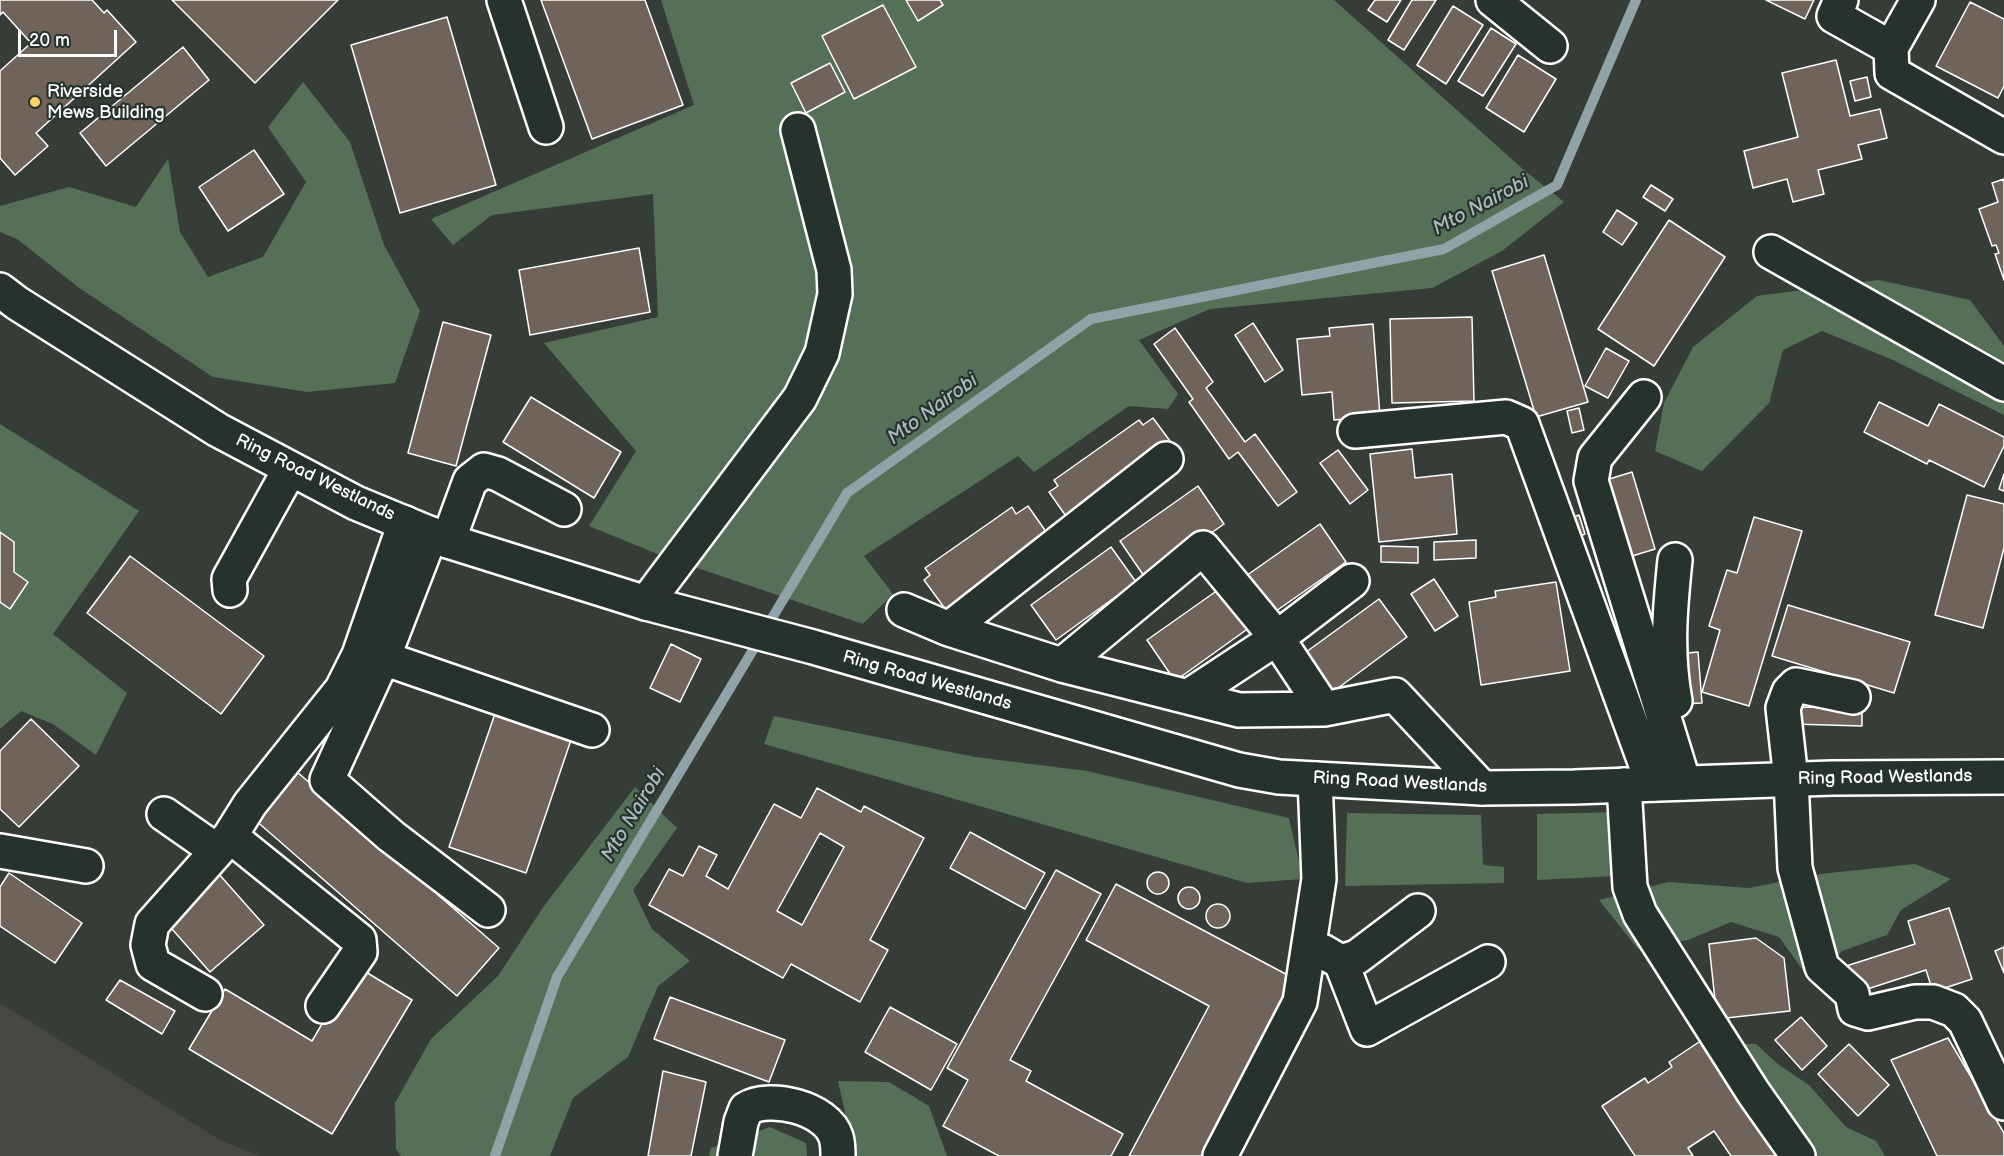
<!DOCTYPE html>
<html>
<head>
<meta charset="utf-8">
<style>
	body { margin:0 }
	#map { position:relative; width:2004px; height:1156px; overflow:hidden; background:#353d36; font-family:"Balsamiq Sans",sans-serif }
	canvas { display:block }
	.scale { position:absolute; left:18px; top:30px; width:99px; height:27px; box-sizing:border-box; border:3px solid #fff; border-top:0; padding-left:8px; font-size:18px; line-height:21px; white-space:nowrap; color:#fff; -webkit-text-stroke:4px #26332d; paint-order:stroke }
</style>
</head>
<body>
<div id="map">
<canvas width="2004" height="1156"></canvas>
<div class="scale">20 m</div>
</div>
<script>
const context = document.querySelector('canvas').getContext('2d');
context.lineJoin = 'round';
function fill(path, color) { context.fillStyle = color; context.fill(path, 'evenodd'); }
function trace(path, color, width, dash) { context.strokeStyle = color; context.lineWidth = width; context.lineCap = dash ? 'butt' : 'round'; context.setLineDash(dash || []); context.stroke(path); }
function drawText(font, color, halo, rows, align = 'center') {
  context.font = font + ' "Balsamiq Sans",sans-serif'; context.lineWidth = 4.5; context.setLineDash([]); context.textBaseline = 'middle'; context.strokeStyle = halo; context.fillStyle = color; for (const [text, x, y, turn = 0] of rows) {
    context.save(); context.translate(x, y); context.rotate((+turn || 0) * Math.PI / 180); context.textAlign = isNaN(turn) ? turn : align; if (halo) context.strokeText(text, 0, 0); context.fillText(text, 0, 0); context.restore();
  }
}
fill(new Path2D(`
	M0,1003L220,1140L260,1156H0Z`), '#464841');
fill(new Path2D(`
	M661,0H1334L1525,171L1564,202L1502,251L1432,288L1210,309L1139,340L1178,394L1168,409L1129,406L1034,472L1018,456L864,556L893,594L863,624L665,557L589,526L636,451L544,343L658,317L653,194L492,215L453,245L431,219L694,105Z
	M303,82L350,142L384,245L420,311L395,383L307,392L213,377L78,287L17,239L0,232V206L69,187L136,207L168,159L180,232L208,277L263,257L306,182L268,127Z
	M1879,280L1970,300L2004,346V415L1893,360L1822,331L1783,350L1769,403L1702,471L1655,451L1664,403L1693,347L1757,296Z
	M0,424L139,511L53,634L127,693L96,755L53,724L21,711L0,729Z
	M774,716L975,757L1087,771L1289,818L1303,879L1247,883L764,744Z
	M635,787L677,828L633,890L652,929L690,961L658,986L628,1057L573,1098L550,1156H401L396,1149L395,1103L431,1039L498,976L544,906Z
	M1616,812V876L1537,880V814Z
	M1347,813L1481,815L1483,865L1504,867V883L1345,886Z
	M1915,864L1951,879L1901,910L1887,935L1842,951L1812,983L1779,937L1731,922L1688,940L1638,949L1599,900L1668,882L1749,888L1820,874Z
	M1734,1044H1756L1779,1065L1809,1085L1846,1127L1876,1141L1885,1156H1797Z
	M838,1081L889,1082L929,1106L947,1156H855Z
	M770,1127L806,1143L807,1156H709L711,1148Z`), '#557056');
trace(new Path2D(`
	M495,1156L557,977L847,493L1091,319L1444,249L1557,185L1636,0`), '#92a2a9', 10);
const building = new Path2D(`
	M0,0H92L104,13L107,10L136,42L36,133L48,146L15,175L0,158V71L31,43L3,12L0,15Z
	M172,0H338L255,83Z
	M541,0H645L683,105L592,139Z
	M906,0H940L943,5L918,21Z
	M1375,0H1401L1387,22L1368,10Z
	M1412,0H1436L1404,50L1388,40Z
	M1766,0H1814L1805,19Z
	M1970,2L2004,19V86L1998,98L1936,66Z
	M883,5L916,67L854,99L822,36Z
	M1453,6L1483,25L1446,84L1417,65Z
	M447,17L496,185L400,213L351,45Z
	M1491,28L1516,44L1483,96L1458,81Z
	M183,47L209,80L106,166L80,133Z
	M1518,55L1556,79L1524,132L1486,108Z
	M1836,60L1850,116L1880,109L1887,138L1858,145L1862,159L1818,170L1824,194L1793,202L1787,179L1753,188L1744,151L1798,137L1782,73Z
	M830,63L845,92L806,113L791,83Z
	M1867,77L1871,97L1855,101L1850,81Z
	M254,150L284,194L228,231L199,187Z
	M2004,179V280L1995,254L1999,253L1996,245L1992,246L1979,209L1998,202L1992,183Z
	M1651,185L1673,199L1665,211L1643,197Z
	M1617,210L1637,223L1622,245L1603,232Z
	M1669,220L1725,257L1654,366L1598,329Z
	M639,248L650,312L530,335L519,270Z
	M1544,255L1588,402L1536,417L1492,271Z
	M1472,317L1474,401L1392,403L1390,319Z
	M443,322L491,335L456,466L408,453Z
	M1253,323L1283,370L1265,382L1235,335Z
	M1373,324L1380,416L1334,420L1332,392L1302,395L1297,339L1330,336L1329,328Z
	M1175,328L1213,382L1206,388L1245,442L1255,434L1297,492L1278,506L1238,452L1229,459L1189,402L1193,399L1154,344Z
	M1606,348L1629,361L1608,398L1585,386Z
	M531,397L621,452L594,498L503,442Z
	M1879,402L1928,426L1939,404L2004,437V446L1984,487L1929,460L1927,464L1864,432Z
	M1579,408L1584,430L1572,433L1567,411Z
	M1153,418L1173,445L1068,519L1049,492L1058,486L1054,480L1139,420L1143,425Z
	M1412,449L1415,478L1452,474L1457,534L1379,542L1370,454Z
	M1338,450L1368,490L1350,504L1320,463Z
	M1632,472L1655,549L1629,557L1606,480Z
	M2004,474V491L1999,489Z
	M1198,486L1224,524L1146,579L1120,541Z
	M1967,495L2004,504V548L1983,628L1935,615Z
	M1028,506L1049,536L946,610L924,580L930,575L925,568L1012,507L1016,514Z
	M1579,515L1585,534L1574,538L1568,519Z
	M1754,517L1802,531L1749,706L1702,692L1720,630L1709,626L1727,570L1737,573Z
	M1320,524L1346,562L1269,616L1243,578Z
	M0,532L14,542V572L28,582L10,609L0,602Z
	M1476,540V558L1434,560V542Z
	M1381,546L1418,547V563L1381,562Z
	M1111,547L1136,582L1056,640L1031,605Z
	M130,556L264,656L221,714L87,613Z
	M1434,579L1458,616L1435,631L1411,594Z
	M1556,582L1570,671L1481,685L1469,602L1496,597L1495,591Z
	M1225,585L1253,625L1175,681L1147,640Z
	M1379,599L1407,637L1330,694L1302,655Z
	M1788,605L1910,642L1894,693L1772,656Z
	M671,644L701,659L680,702L650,688Z
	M1698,652L1702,703L1680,704L1676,654Z
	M498,705L574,731L526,873L449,847Z
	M1792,707L1862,708V726L1792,724Z
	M31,719L79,766L19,827L0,809V751Z
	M296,771L499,948L457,996L254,819Z
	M817,788L861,812L864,806L924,838L870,940L888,950L860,1002L791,964L783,978L649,905L669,869L683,876L699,846L717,855L706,876L728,889L774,804L801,818ZM820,833L844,847L802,925L777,911Z
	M970,832L1045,873L1025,909L950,868Z
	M1056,870L1101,894L1010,1060L1031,1071L1026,1081L1123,1134L1111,1156H999L943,1126L968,1080L947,1068Z
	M1147 883a11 11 0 1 1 22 0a11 11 0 1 1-22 0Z
	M9,873L82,923L55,963L0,926V887Z
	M218,873L264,925L210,972L164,920Z
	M1116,884L1297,980L1203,1156H1129L1209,1006L1086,940Z
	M1178 898a11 11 0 1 1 22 0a11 11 0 1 1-22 0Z
	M1206 916a12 12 0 1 1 24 0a12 12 0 1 1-24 0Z
	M1949,908L1972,979L1933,992L1926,970L1852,994L1843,967L1915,944L1908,921Z
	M1756,938L1784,958L1790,1011L1717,1019L1709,944Z
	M2004,947V973L1995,951Z
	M356,966L412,1000L332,1134L189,1049L225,989L312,1041Z
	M120,980L175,1011L162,1034L106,1000Z
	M670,997L785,1040L769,1082L654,1039Z
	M890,1007L957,1044L931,1090L865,1052Z
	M1801,1017L1827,1046L1802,1070L1775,1040Z
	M1708,1036L1787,1156H1731L1714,1131L1688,1148L1693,1156H1635L1602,1106L1645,1078L1648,1083L1672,1067L1669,1062Z
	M1948,1038L2004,1133V1156H1937L1891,1060Z
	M1849,1044L1889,1085L1858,1116L1818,1074Z
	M663,1071L706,1082L691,1156H648Z`);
fill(building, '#6f635a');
trace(building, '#fff', 1.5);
const minor = new Path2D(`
	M504,0L546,127
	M1493,0L1550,46
	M1841,0L1834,16L1891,48
	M1918,0L1891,48L1892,73L2004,137
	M1771,252L2004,384
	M1644,397L1595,458L1591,481L1684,783
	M1355,431L1506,417L1522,424L1653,784
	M431,534L383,658L327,780L391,836L488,910
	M448,541L470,481L484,470L498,474L564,509
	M1675,560C1670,608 1666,652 1675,701
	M230,590L229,579L290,469
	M646,603L800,398L822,353L835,294L834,270L798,130
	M904,610L949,629L1062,665L1239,710L1324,709
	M949,629L1166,459
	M383,658L592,730
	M1062,665L1203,548L1277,638L1324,709L1395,695L1482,788
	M1189,696L1277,638L1352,581
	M1853,697L1796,685L1789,692L1783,708L1791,779L1795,868L1822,967L1852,994L1855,1009L1868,1013L1915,1002H1933L1954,1010L1965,1021L2004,1103
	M1624,785L1630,887L1640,914L1753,1092L1798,1156
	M164,814L217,851L230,836
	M0,851L86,866
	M1322,951L1341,962L1357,957L1418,911
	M1341,962L1367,1029L1488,962
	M205,994L153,964L148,945L152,924L217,851
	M323,1006L360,952L359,940L230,836L250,804L342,689L359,655L405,523
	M735,1156L741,1122L746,1109C770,1094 827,1108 836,1137C838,1143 838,1150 838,1156
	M1220,1156L1300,1002L1319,879L1315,779`);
const major = new Path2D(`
	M0,290L17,303L218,430L356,503L448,541L646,603L813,647L1239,770L1279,777L1482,788L1574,787L1832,778L2004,777`);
trace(minor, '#fff', 38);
trace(major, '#fff', 38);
trace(minor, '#26332d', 33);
trace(major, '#26332d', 33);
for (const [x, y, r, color] of [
	[35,102,6,"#ffd166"]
]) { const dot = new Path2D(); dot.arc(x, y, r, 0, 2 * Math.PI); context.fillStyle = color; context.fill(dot); trace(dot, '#26332d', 2); }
drawText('18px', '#fff', '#26332d', [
	["Riverside",47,92],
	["Mews Building",47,113]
], 'left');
drawText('18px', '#fff', '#26332d', [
	["Ring Road Westlands",315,478,26],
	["Ring Road Westlands",927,681,16],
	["Ring Road Westlands",1885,778,-1],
	["Ring Road Westlands",1400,783,3]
]);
drawText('italic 20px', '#aeb9be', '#26332d', [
	["Mto Nairobi",1481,206,-28],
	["Mto Nairobi",933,410,-36],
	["Mto Nairobi",634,815,-59]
]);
</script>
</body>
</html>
